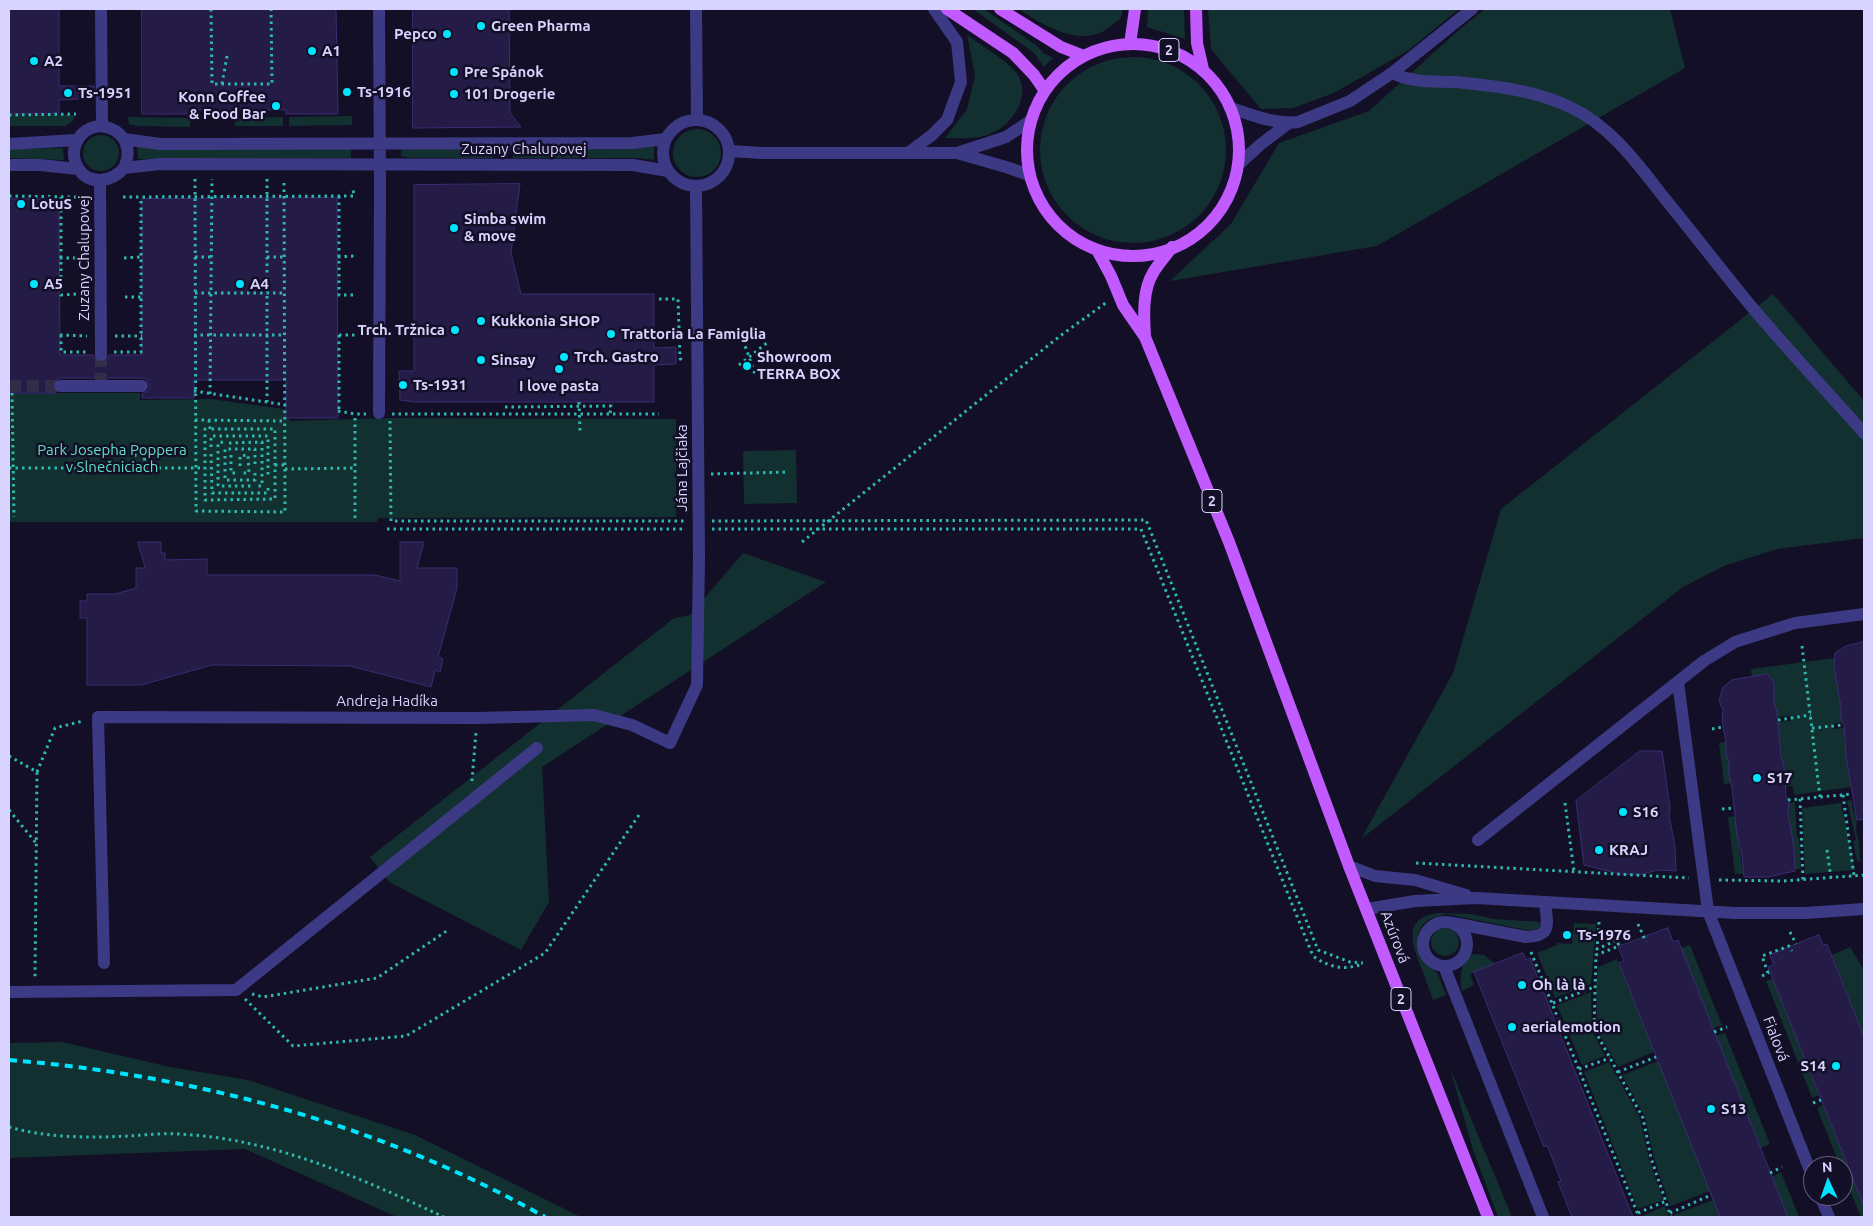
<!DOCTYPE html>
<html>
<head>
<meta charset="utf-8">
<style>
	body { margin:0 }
	#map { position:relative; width:1873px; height:1226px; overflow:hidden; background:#130f26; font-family:Ubuntu,sans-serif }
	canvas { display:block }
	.frame { position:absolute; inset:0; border:10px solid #d9d4ff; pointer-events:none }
	.north { position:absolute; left:1803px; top:1156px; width:50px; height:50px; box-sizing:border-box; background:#130f26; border:1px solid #625e7d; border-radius:50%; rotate:357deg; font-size:14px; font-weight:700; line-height:20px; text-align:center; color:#d9d4ff }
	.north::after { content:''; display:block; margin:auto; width:18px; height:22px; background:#00e5ff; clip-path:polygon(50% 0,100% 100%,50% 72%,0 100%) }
</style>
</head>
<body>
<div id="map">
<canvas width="1873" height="1226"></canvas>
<div class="frame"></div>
<div class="north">N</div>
</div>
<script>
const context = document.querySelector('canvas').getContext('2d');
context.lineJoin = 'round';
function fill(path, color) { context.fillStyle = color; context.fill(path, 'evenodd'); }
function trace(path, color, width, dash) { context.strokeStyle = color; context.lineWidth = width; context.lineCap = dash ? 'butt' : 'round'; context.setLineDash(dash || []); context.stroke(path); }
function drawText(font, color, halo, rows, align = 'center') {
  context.font = font + ' Ubuntu,sans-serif'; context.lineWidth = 5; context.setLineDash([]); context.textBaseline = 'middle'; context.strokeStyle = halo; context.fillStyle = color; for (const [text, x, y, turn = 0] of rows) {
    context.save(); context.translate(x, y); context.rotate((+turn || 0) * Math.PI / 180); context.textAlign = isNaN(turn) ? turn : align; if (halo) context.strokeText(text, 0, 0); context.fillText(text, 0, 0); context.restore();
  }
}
fill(new Path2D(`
	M973,9H984L1036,45L1045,54L1053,58L1044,67L1034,53Z
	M1019,9H1123L1121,18C1115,22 1109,29 1102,32C1075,45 1041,24 1019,9Z
	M1148,9H1184L1185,39L1147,27Z
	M1208,9H1459L1409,50L1334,93L1293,108L1261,109L1211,49Z
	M1485,9H1670L1685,68L1377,246L1170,281L1231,224L1279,143L1369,111L1461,28Z
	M967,35C982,46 1000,56 1013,69C1034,90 1016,121 994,132C980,140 961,138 945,138L967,109L975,76Z
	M1040 150a93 93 0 1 1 186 0a93 93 0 1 1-186 0Z
	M9,115H74V120L66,126H9Z
	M352,116V125L289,126V117Z
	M128,117L190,118V127L137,126L129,124Z
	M283,117V126H235L234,118Z
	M673 153a24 24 0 1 1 48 0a24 24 0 1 1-48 0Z
	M83 153a18 18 0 1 1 36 0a18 18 0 1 1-36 0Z
	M654,146V160L637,158H513L512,148H644Z
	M137,147L351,149V158L138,159Z
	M63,148L64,160L9,158V149Z
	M402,148H493V158H410L401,156Z
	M1773,294L1864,401V538L1777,549L1724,566L1683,587L1361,839L1453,673L1501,509Z
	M9,393H140V400L211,399L284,409L290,421L387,418L676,419V517L378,518L377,522H9Z
	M796,450L797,503L744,504L743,451Z
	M743,553L826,582L542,767L549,902L521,950L389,882L370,857L674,618L690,615Z
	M1835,658L1842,722L1832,724L1833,729L1844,728V739L1851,787L1794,795L1793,786L1785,787L1778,722L1790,721V716L1777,717L1774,702L1773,683L1768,674L1752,678L1751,669Z
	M1726,742C1726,750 1728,755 1729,762C1730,769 1729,776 1731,783L1724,784L1719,743Z
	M1852,800L1853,810L1857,820L1856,831L1859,841L1860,861H1857L1853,841L1856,840L1847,801Z
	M1795,802L1797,837L1799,838L1801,869H1795C1794,847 1788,825 1789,803Z
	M1841,803L1855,870L1805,874L1802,808Z
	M1735,816L1743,874H1735L1728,817Z
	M1441,913L1473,914L1493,919L1541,922L1539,928L1531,931L1446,914L1429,919L1421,927L1418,934V951L1421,958L1438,974L1446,995L1433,1000C1429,989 1425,978 1421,967C1411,941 1403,916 1441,913Z
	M1574,923L1596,924L1591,984L1555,998L1537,953L1557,945V943L1572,944Z
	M1431 942a14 14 0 1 1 28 0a14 14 0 1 1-28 0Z
	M1690,945L1722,1025L1713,1028L1681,948Z
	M1850,947L1864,970V1037L1832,955Z
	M1473,954L1484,955L1495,964L1470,974L1474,985L1462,991C1459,977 1461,970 1466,957Z
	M1617,959L1654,1052L1618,1067L1597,1030L1596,985L1598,967Z
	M1773,979L1819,1095L1812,1098L1766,981Z
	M1591,992L1592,1031L1605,1056L1582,1065L1557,1005Z
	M1725,1033L1770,1144L1760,1148L1716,1036Z
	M62,1042L170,1067L248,1080L415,1135L581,1217H397L245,1149L9,1158V1043Z
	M1658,1061L1710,1191L1670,1206L1654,1158L1645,1117L1622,1075Z
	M1609,1062L1640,1118L1649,1159L1663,1200L1638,1209L1584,1072Z
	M1450,1068L1512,1217H1498L1473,1150Z
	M1823,1105L1856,1186L1864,1183V1217H1861L1843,1174V1166H1840L1817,1108Z
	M1781,1172L1799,1217H1788L1772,1177Z
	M1713,1200L1720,1217H1674L1673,1215Z
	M1665,1206L1669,1217H1642V1216Z`), '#12302f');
const building = new Path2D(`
	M9,9H59V86H94V98L59,100V114H9Z
	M142,9H336L338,114H286V110H194V114H142Z
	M413,9H509L510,113L521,127L413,128Z
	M520,184L511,253L521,294H654V348L676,347V364L654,365V402H414L400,400L399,371H414V185Z
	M337,198L338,418H286V380H194V398H142V394L149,390L150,386L146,379L142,378H60L53,382V390L56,393H9V199H59L60,355H93L97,362L102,363L108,359L109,355H142V199Z
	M138,542H161V553H165V560L207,559V575H375L400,581V542H424L417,568H457V588L438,657L443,659L440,672L435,670L431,687L350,666L212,665L141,685H87V618H80V601H87V594H115L136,588V568H145Z
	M1864,642V819L1857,820L1846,757L1844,725L1841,720V708L1834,667L1835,653L1846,646Z
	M1768,674L1774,683V702L1777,712L1781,756L1784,766L1786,796L1789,803L1788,813L1794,848L1795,871L1768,877H1744L1742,855L1737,835L1732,788L1729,773V762L1726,753V742L1722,720L1723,710L1719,701L1723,687L1732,680Z
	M1640,751H1662L1670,808L1669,815L1675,846L1676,871L1658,870L1639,875L1620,874L1584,865L1576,801Z
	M1668,928L1673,942L1678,940L1788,1217H1720L1619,963L1624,961L1618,947Z
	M1819,935L1823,945L1827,944L1864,1037V1206L1768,967L1774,965L1770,955Z
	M1523,953L1526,960L1530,958L1633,1217H1572L1558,1182L1561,1181L1547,1145L1544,1147L1474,972Z`);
fill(building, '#241b47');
trace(building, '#3b2d73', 1);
trace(new Path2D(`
	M101,355V380
	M9,386H60`), '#312d47', 12, [12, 6]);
trace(new Path2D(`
	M211,9L212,84H272L271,9
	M510,70H532
	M222,84L227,56
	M9,115L76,114
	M195,179L196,511L285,512L284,180
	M267,179V402
	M9,196L77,197
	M339,196V295H355
	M61,197V295L77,294
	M123,197L354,196L353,189
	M195,257H211
	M267,257H285
	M338,257L355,256
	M60,258H77
	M124,258L141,257
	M195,293H285
	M125,297H141
	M659,299H678L680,358L683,363
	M60,335L87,336
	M61,335V352H88
	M194,335H285
	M339,335V411
	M339,335H355
	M115,336H142
	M711,336L743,340L756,377
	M114,352H141V197
	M739,365L768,342
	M194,391L286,405
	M12,393L14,517
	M210,394L212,179
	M579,402L580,432
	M505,407L611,406L610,414
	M338,411L355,414H366
	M392,414H659
	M195,420L285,421
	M209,420L210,429H205V500L275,499V429H210
	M390,421L391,521H685
	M223,442L218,443V486H251
	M229,443L262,442V486H257
	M211,447V436H268V477
	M211,454L212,493H268V484
	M134,455L145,456L143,468
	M231,455V473H237
	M275,465H285
	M240,466V456L248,455L249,473H243
	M9,468H205
	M285,469L355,468
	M255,473V480H225V449H255V468
	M711,474L788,472
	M355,518V414
	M712,521L1146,520L1318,950L1350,962L1363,963
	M387,529H686
	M712,529H1141L1313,956C1328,967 1344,971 1362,964
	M802,542L1060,336L1107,302
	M1802,646L1820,797
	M1778,720L1811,715
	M1812,728L1844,725
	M1712,729L1723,727
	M9,756L37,772L35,979
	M37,772L55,728L83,721
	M472,781L476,732
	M1843,795L1854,876
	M1800,799L1803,880
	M1788,800L1852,794
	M1565,803L1574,871
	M1722,809L1734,808
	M9,810L36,843
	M1827,850L1831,878
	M1416,863L1689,878
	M1719,880L1784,881L1864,875
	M1599,922L1597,949L1617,940L1619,946L1596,955L1594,1029L1643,1118L1651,1158L1671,1217
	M1638,924L1646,942
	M1790,932L1796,944
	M1531,952L1639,1217
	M1762,976L1768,973L1762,956L1789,946L1792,951
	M252,994L263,997L377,978L448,930
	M245,999L293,1046L406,1036L545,953L641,812
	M1553,1003L1594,987
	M1714,1032L1727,1027
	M1579,1069L1610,1058
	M1618,1072L1656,1057
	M1813,1103L1821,1100
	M9,1127C47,1138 90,1138 129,1136C145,1135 162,1133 178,1134C273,1138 360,1178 444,1217
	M1770,1173L1782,1167
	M1638,1213L1666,1201
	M1670,1213L1711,1195`), '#2fb8b0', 3, [2.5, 4]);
trace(new Path2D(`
	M101,9L102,126
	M696,9L697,120
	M1392,73C1413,83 1433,81 1455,82C1495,86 1536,90 1572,108C1612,127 1639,166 1666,200C1693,233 1719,267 1746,300C1784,346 1825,389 1864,433
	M1231,108C1252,115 1276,125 1298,122L1350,101L1392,73L1472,9
	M663 153a33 33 0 1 1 66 0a33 33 0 1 1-66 0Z
	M124,139L160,144L632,143L666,139
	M9,144L77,140
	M730,151L762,153H957L1006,167L1029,175
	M908,153L932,135L947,120L961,82L957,42L934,9
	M957,153L1006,137L1030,121
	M1239,164L1261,144L1289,123
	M9,165H40L78,169
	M124,168C142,129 87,109 75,146C73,153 74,161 78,168C89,186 112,182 124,168L160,164L633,165L668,171
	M100,181L101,355
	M60,386H142
	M379,413L380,189L379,9
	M1678,682L1708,911L1813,1178
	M1478,840L1704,661L1735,642L1795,623L1864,614
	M1349,866L1375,876L1415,880L1466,895
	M1367,909L1415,901L1476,898L1735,913H1805L1864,909
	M1423 944a22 22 0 1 1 44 0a22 22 0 1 1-44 0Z
	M1453,923L1526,937C1553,936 1547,924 1545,902
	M104,963L98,717L478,718L594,715L632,725L670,743L697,685L699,558L696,187
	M1444,966L1543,1217
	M9,992L236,990L537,748
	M1820,1196L1829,1217`), '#3d3a85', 12);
trace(new Path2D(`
	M947,9L1013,53L1034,75L1045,91
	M1000,9L1061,47L1084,56
	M1196,9L1197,43L1203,69
	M1130,44L1135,9
	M1027 150a106 106 0 1 1 212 0a106 106 0 1 1-212 0Z
	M1097,250L1111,276L1123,305L1145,337L1229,542L1349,866L1488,1217
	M1145,337C1144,317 1142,291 1153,273C1158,264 1166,256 1172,247`), '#c25bff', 12);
trace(new Path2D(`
	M9,1060C195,1075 382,1125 545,1217`), '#00e5ff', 4, [8, 6]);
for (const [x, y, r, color] of [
	[481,26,5,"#00e5ff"],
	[447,34,5,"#00e5ff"],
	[312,51,5,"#00e5ff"],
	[34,61,5,"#00e5ff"],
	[454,72,5,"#00e5ff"],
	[347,92,5,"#00e5ff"],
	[68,93,5,"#00e5ff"],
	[454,94,5,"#00e5ff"],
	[276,106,5,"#00e5ff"],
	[21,204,5,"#00e5ff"],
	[454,228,5,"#00e5ff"],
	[34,284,5,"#00e5ff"],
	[240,284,5,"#00e5ff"],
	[481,321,5,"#00e5ff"],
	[455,330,5,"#00e5ff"],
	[611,334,5,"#00e5ff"],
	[564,357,5,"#00e5ff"],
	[481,360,5,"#00e5ff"],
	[747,366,5,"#00e5ff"],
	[559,369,5,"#00e5ff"],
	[403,385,5,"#00e5ff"],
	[1757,778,5,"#00e5ff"],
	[1623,812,5,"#00e5ff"],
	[1599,850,5,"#00e5ff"],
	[1567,935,5,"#00e5ff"],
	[1522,985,5,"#00e5ff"],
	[1512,1027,5,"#00e5ff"],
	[1836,1066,5,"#00e5ff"],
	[1711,1109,5,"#00e5ff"]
]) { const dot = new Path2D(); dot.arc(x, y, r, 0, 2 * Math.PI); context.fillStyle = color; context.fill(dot); trace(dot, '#130f26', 2); }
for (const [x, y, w] of [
	[1169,50,20],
	[1212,501,20],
	[1401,999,20]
]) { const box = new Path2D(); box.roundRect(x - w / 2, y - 11.5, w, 23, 4); context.fillStyle = '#130f26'; context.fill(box); trace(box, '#d9d4ff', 1); }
drawText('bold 14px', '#d9d4ff', null, [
	["2",1169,50],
	["2",1212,501],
	["2",1401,999]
]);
drawText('bold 15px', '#d9d4ff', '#130f26', [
	["Green Pharma",491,26],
	["Pepco",437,34,"right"],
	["A1",322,51],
	["A2",44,61],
	["Pre Spánok",464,72],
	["Ts-1916",357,92],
	["Ts-1951",78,93],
	["101 Drogerie",464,94],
	["Konn Coffee",266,97,"right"],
	["& Food Bar",266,114,"right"],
	["LotuS",31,204],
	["Simba swim",464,219],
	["& move",464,236],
	["A5",44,284],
	["A4",250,284],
	["Kukkonia SHOP",491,321],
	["Trch. Tržnica",445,330,"right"],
	["Trattoria La Famiglia",621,334],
	["Trch. Gastro",574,357],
	["Showroom",757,357],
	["TERRA BOX",757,374],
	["Sinsay",491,360],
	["Ts-1931",413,385],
	["I love pasta",559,386,"center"],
	["S17",1767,778],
	["S16",1633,812],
	["KRAJ",1609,850],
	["Ts-1976",1577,935],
	["Oh là là",1532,985],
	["aerialemotion",1522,1027],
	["S14",1826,1066,"right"],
	["S13",1721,1109]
], 'left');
drawText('15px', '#d9d4ff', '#130f26', [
	["Zuzany Chalupovej",524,149],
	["Zuzany Chalupovej",84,258,-90],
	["Jána Lajčiaka",682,468,-90],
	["Andreja Hadíka",387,701],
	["Azúrová",1395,937,69],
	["Fialová",1776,1039,69]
]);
drawText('15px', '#5fe0c0', '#130f26', [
	["Park Josepha Poppera",112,450],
	["v Slnečniciach",112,467]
]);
</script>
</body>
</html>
